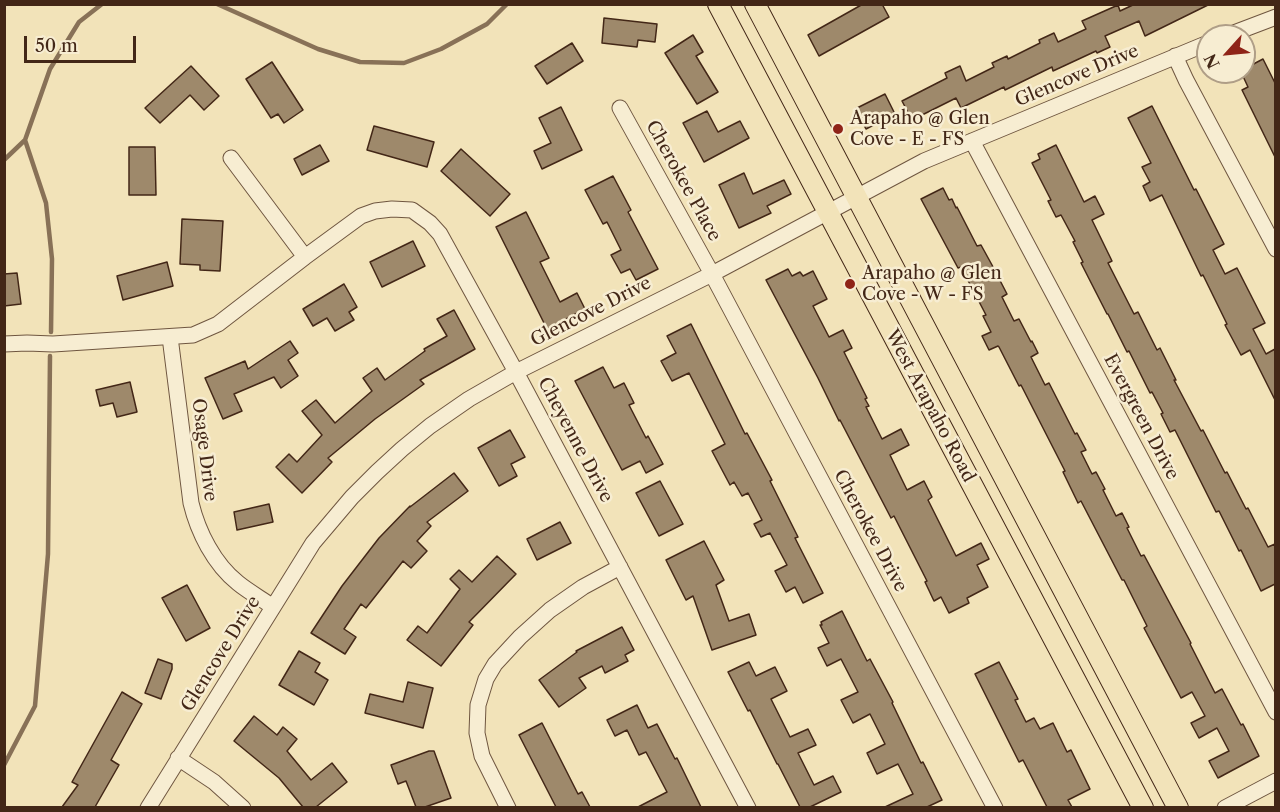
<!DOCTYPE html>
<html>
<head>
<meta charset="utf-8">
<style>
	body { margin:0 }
	#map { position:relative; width:1280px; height:812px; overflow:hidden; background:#f2e3b9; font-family:"Libre Caslon Text",serif }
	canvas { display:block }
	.frame { position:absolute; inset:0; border:6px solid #432717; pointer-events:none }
	.north { position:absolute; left:1196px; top:24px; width:60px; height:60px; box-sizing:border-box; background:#f7edd2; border:2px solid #af9e87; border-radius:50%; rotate:243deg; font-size:16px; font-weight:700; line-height:24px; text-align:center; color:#432717 }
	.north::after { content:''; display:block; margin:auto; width:21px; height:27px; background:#8f2418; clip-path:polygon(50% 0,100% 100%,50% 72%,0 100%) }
	.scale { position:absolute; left:24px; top:36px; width:112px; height:27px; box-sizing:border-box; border:3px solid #432717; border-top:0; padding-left:8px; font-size:18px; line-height:21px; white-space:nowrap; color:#432717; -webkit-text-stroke:4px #f7edd2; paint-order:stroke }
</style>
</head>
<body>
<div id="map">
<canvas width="1280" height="812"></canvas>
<div class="frame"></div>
<div class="north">N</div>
<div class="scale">50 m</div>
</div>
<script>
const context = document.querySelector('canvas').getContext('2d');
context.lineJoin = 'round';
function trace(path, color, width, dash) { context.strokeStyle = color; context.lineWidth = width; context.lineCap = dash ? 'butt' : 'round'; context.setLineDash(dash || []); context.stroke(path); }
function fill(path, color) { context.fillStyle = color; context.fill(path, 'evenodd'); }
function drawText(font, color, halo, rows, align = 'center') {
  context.font = font + ' "Libre Caslon Text",serif'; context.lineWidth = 5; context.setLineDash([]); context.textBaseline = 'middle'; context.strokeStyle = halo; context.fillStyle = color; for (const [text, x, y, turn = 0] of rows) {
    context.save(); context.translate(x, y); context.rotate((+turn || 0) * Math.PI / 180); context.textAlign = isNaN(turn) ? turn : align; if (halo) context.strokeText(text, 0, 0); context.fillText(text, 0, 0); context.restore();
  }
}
trace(new Path2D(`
	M217,4L318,49L360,62L404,63L441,49L487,24L507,4
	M25,140L46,203L52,259L51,332
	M4,160L25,140L50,69L79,22L102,4
	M4,765L35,706L48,554L50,356`), '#887157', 4.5);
const building = new Path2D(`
	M863,4H882L889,17L819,56L808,35Z
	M1135,4H1210L1145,36L1139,21L1105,36L1110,47L1097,53L1096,51L1053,71L1052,67L1005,90L1004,87L961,108L956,98L912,120L902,101L947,78L945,73L960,66L966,81L994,67L992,63L1007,56L1008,59L1040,43L1039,40L1054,33L1058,42L1086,29L1082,21L1118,5L1120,11Z
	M604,18L657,24L655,42L638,40L637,47L602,43Z
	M693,35L703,52L696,56L718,92L697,104L665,53Z
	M572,43L583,61L547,84L535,66Z
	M1263,59L1275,83V157L1242,90L1248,87L1241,72H1244V69Z
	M272,62L303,110L284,123L278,114L271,118L246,79Z
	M191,66L219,96L204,110L190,95L160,123L145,108Z
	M885,94L895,114L866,129L855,109Z
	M1152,106L1194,190L1196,189L1224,244L1213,250L1225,274L1237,268L1265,323L1253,329L1266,354L1275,349V400L1250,350L1241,355L1225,325L1227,324L1203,275L1201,276L1162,195L1150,201L1143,186L1150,182L1142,167L1151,163L1128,118Z
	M561,107L582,150L542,169L534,151L551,143L539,118Z
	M707,111L718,132L740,121L749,138L704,162L683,123Z
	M374,126L434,142L427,167L367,150Z
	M320,145L329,161L302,175L294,159Z
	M1056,145L1084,202L1095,196L1104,214L1092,220L1112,261L1108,263L1134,314L1138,312L1157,350L1160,348L1176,380H1174L1201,431L1203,430L1225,473L1227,472L1246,509L1248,508L1268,547L1275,544V584L1261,591L1241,550L1239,551L1219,511L1216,512L1175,430L1170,432L1161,414L1163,413L1152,392L1150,393L1129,351L1127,352L1108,314H1107L1081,263L1083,262L1073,242L1075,241L1061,215L1056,217L1048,201L1051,200L1032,163L1040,159L1038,154Z
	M129,147H155L156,195H129Z
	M461,149L510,194L490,216L441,171Z
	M744,173L753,194L784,180L791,194L767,206L771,213L739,228L719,185Z
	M613,176L631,210L628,212L658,269L636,280L630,269L621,273L611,255L621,250L607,222L603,224L585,190Z
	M943,188L949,200L952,199L956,208L957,207L977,246L981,245L992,265L1007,294L1002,297L1014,321L1019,319L1031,342L1032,341L1038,353L1031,357L1045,385L1049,383L1075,434L1077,433L1086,450L1081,452L1092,474L1096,472L1105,489L1103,490L1116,516L1122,513L1129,527L1127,528L1141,556L1144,555L1191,643L1190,644L1215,693L1222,689L1241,725L1243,724L1259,756L1218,778L1209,761L1229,751L1217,728L1199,738L1191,723L1205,716L1192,692L1181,698L1144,628L1147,626L1124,580H1122L1081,501L1078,503L1063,472L1065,471L1021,385L1019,386L999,347L998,346L989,350L982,336L991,332L983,316L986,315L961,267L958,268L921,199Z
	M526,212L549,258L540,262L560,302L577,293L585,309L547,329L496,227Z
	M182,219L223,221L220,271L200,270V265L180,264Z
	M413,241L425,266L382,287L370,262Z
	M167,262L173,286L123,300L117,276Z
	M788,269L792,276L800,272L803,276L813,271L827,299L813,306L829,337L843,330L852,348L844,352L867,398L865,399L869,406L866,407L882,439L901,429L909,445L890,455L907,490L924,481L932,497L928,500L956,556L981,543L989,559L977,565L988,587L967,598L969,603L949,613L941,597L934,601L925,582L927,581L894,516L891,518L840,420L839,421L818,378L766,280Z
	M17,273L21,304L4,306V274Z
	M344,284L357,307L349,312L354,320L335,331L327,318L313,326L303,309Z
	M454,310L475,349L420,380L424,384L375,419L328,458L332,462L302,493L276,467L289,454L297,462L322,435L302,411L316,400L335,423L372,391L363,378L377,368L385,380L425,351L424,349L447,336L437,319Z
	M691,324L745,434L747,433L772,480L770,481L798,537L795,538L823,593L803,603L795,587L786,592L775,571L787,565L770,533L761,537L754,524L762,520L748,493L742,496L734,482L730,485L712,451L725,444L689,373L672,381L661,361L676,353L667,336Z
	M290,341L298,353L288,360L298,376L281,388L274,377L234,394L242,411L223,419L205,378L245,361L248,369Z
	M603,367L614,388L624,383L634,403L629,405L646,438L648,436L663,464L646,473L640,461L622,470L575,381Z
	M130,382L137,412L117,417L113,403L100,406L96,390Z
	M510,430L525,457L511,464L517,476L499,486L478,448Z
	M454,473L468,491L427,522L431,526L417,541L427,551L411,568L403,561L366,608L361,604L344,629L356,637L345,654L311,633L342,586L379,538L410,506V507Z
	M660,481L683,524L659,536L636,493Z
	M269,504L273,522L237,530L234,512Z
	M560,522L571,543L537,560L527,539Z
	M704,541L724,580L716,585L729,621L749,614L756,635L712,650L693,596L686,600L666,560Z
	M497,556L516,574L469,622L473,625L441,666L407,640L418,626L427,633L460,589L450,579L459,570L472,582Z
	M187,585L210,628L186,641L162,598Z
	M842,611L867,661L870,659L893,702L892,703L921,763L923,762L942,800L927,807H885L913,794L898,764L877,774L867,753L885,744L870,714L853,723L841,700L858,692L841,659L827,666L818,648L829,643L820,625H822L821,622Z
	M622,627L634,650L625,655L628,661L605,673L602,666L579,678L586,688L559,707L539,680L577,652L576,651Z
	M299,651L320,663L315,672L328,680L314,705L279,685Z
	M158,659L172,664V669L161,699L145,693Z
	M749,662L756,676L775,667L787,691L771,699L790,737L808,729L816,745L798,753L814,785L833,776L841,792L810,807H800L778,764H777L750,710L748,711L728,672Z
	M999,662L1018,699L1015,700L1026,722L1034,718L1040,729L1053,723L1067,752L1071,750L1090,789L1068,800L1072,807H1047L1023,760L1019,762L975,674Z
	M408,682L433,688L423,728L365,713L370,694L403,702Z
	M122,692L142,704L111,760L119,765L95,807H62L78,785L72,782Z
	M637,705L648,728L657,724L675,759L677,758L701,807H638L667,792L646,752L639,755L627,730L615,736L607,720Z
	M254,716L277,735L283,727L297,739L287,751L311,780L332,763L347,782L316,807H303L279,778L234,741Z
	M542,723L578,794L582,792L590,807H556L519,735Z
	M429,751H434L451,798L425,807H416L406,781L398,784L391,765Z`);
fill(building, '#9e896b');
trace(building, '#432717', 1.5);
const minor = new Path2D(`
	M1226,36L1276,17
	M1175,56L1186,80L1276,249
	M620,108L712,274L995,808
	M972,141L1276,712
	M231,158L305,257
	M170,337L191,503C198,532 214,564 238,583C249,592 262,599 273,607
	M4,344L27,343L53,344L193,335L218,324L305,257L361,216L375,211L392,209L412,210L430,223L440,234L516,372L748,808
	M178,758L214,782L243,808
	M148,808L313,543L352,497L377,472L402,449L430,426L469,399L516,372L712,274L924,161L1208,43
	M508,808L482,756L477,733L478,705L486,679L495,664L520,637L550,610L583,587L620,567
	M1225,808L1276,781`);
const major = new Path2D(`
	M718,4L1143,808
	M755,4L1178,808`);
trace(minor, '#6f5640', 17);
trace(major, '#432717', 22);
trace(minor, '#f7edd2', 15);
trace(major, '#f2e3b9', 20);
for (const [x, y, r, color] of [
	[838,129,6,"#8f2418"],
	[850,284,6,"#8f2418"]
]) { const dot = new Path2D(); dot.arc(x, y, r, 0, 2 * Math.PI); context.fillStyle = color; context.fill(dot); trace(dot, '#f7edd2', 2); }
drawText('18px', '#432717', '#f7edd2', [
	["Glencove Drive",1077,76,-23],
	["Cherokee Place",683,181,61],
	["Glencove Drive",591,312,-27],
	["West Arapaho Road",930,406,62],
	["Evergreen Drive",1141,417,62],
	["Cheyenne Drive",575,440,62],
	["Osage Drive",204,450,83],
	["Cherokee Drive",870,531,62],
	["Glencove Drive",221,654,-58]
]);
drawText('18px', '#432717', '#f7edd2', [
	["Arapaho @ Glen",850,119],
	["Cove - E - FS",850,140],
	["Arapaho @ Glen",862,274],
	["Cove - W - FS",862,295]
], 'left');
</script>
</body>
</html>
